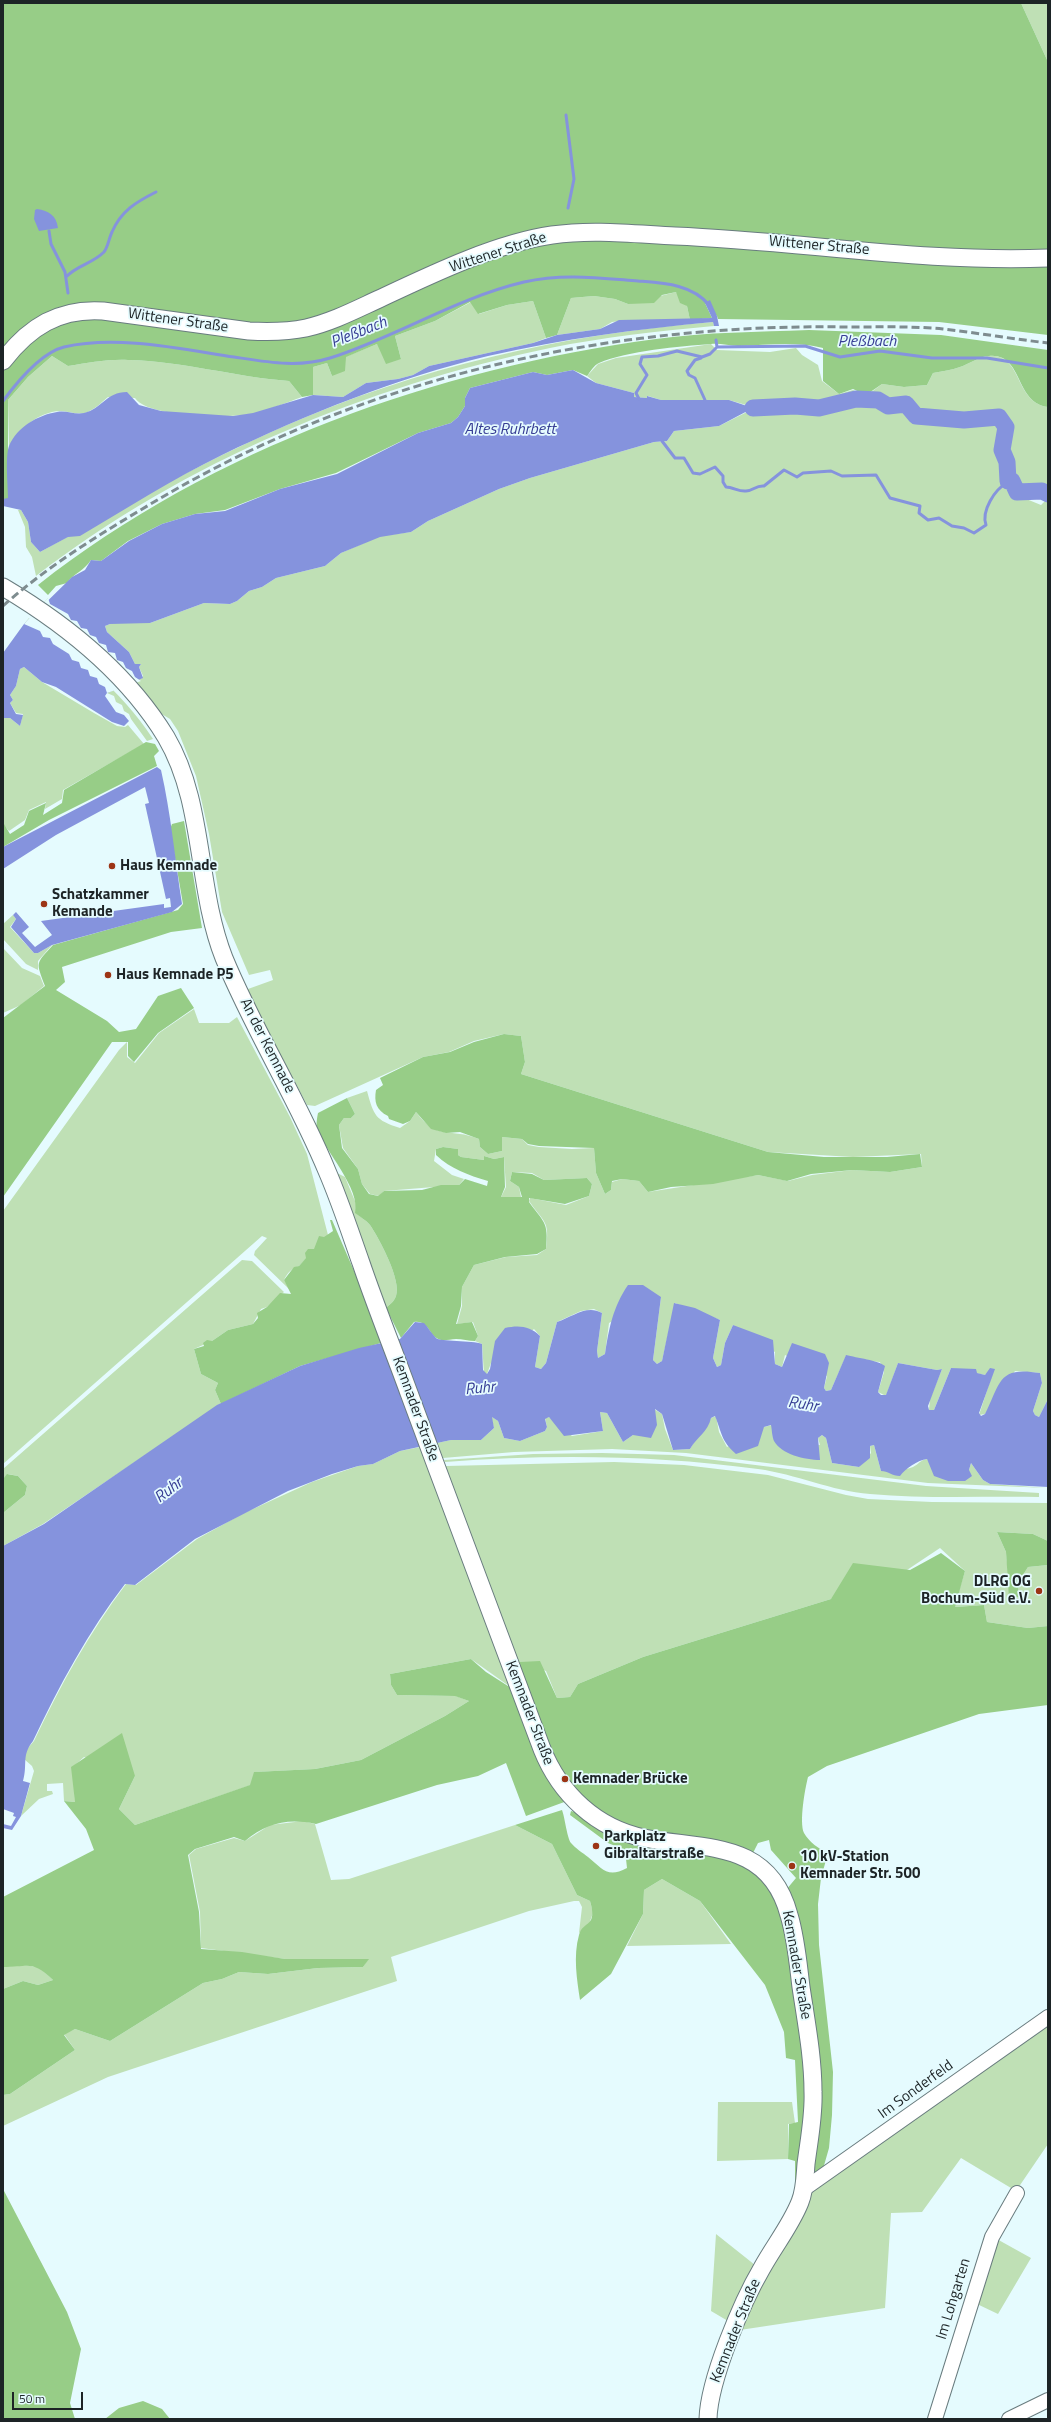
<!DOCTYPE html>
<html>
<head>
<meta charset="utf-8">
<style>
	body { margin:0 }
	#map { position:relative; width:1051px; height:2422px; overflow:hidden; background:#e5fbfe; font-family:"Titillium Web",sans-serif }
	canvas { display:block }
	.frame { position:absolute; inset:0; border:4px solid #1d2426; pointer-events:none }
	.scale { position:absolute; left:12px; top:2392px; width:71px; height:18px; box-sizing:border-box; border:2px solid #1d2426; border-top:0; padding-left:5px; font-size:12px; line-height:14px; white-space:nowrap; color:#1d2426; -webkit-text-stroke:3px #e5fbfe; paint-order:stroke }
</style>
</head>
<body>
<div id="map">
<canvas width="1051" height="2422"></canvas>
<div class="frame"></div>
<div class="scale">50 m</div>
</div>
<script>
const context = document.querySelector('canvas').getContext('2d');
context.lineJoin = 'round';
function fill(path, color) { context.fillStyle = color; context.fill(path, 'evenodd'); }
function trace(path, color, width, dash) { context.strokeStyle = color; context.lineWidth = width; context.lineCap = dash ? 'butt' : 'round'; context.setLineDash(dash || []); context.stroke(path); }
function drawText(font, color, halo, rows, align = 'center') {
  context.font = font + ' "Titillium Web",sans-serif'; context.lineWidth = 3.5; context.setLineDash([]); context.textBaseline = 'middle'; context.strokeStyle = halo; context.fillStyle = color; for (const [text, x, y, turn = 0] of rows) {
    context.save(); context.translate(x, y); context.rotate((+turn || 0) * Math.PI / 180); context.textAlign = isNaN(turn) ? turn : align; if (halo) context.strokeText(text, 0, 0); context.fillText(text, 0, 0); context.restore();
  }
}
fill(new Path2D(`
	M1021,3H1048V62Z
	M676,292L687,306L690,320H628L612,322L600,329L557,335L571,298L594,296L615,299L628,304Z
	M533,301L546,338L533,343L429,366L413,375L398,379L366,383L343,397L313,395V367L327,363L332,376L345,357L377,344L401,359L395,336L435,321L471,302L479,314L507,305Z
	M713,322L714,326C659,331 604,337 550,348C367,386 185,461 36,576L32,557L26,547L25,527L18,510H21L28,522L31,542L40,552C119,509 198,464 280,428C418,367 564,334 713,322Z
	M711,344L717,350L770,352L796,348L802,355L818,365L822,381L839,394L853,390L866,396L882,384L904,387L927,385L933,373C942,371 952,370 960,367C969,364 980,356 989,356C1023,353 1014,403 1048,407V487L1044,489H1017L1010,473L1012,469L1007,449L1004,447L1008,432L1006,420L989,411C984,416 961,419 954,417C950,415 947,412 942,412C928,409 917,423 907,402L889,403L879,399L855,397L846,401L840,400L832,403L808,405L796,403L753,407L729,400H661L648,396L647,398L634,397V393L596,383L587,376L598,364L616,358Z
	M52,356L68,366C88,363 108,359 128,360C182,361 235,377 289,381L302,397C285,403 269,410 252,414C229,418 148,418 135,398L108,397C101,403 94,410 85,413C77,415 68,411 60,411C38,412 19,429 9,447L8,400L28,377Z
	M857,400L877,402L889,408L903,407L913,420L926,423L937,421L963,425L999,422L1002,428L1004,437L999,451L1006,471L1007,486H1010L1014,494L1041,505L1048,498V1399L1039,1417L1035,1415L1033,1411L1042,1383L1040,1373L1015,1371L985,1414L979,1415L994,1369L985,1375L951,1368L934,1410H929L930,1399L942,1369L937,1370L898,1363L886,1396L878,1392L884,1372L880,1362L868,1361L846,1356L831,1390L826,1391L824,1388L827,1376L785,1355L782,1367L775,1364V1352L733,1325L725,1343L721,1365L717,1367L713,1358L720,1320L675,1303L662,1361L657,1364L653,1360L661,1297L609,1323L605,1354L598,1358L597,1351L602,1313L594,1309L581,1311L557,1322L546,1363L541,1369L535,1367L540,1336L534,1329L491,1363L487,1374L484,1373L482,1344L475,1341L478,1336L473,1322L457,1324L462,1306V1287L474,1265L506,1257L537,1255L546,1249C550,1220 544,1223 529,1201L530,1198L566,1205L589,1196L592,1184L587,1178L544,1180L532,1173L512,1172L510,1181L519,1187L521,1197H501L506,1187L504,1157L494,1159L484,1156V1160L461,1157L458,1155V1149L443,1147L436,1149L434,1161L452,1175L464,1179L459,1185L384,1191L379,1196L370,1194L362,1184L358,1169L343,1148L339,1125L344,1118H351L355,1114L347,1098L367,1091C374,1116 375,1120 400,1128L410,1121L416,1112C438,1142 450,1127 479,1139L480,1147L488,1154L502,1151V1137L522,1139L528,1145L539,1147L572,1149L594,1148L596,1173L605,1194L611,1190L612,1182L622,1179L639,1181L648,1192L758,1175L788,1181L812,1175L852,1170L890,1172L922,1167L921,1154L853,1157L768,1152L521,1074L525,1062L521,1036L504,1034L474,1041L449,1052L423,1057L315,1106L307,1105L249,995L248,989L273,980L270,970L249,975L222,912L209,834L196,776L178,731L170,719L155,710L41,605L48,598V601L137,679H141L143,676L139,667L141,664H135L129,652L107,632L105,626L115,622L150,623L204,603L230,604L237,601L249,591L262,587L276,578L325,566L341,553L380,536L411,532L428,521L499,489L530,478L654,442L667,441L674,431L719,426L751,410H790L798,412L829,407L843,409Z
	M29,618C74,655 121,689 153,739L147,741L131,719L129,714L124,711L122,705L116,702L114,696L107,693V690L27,623L24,624Z
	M24,667L42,682L94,713L117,726L125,727L128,725L144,744L63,790L62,799L45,809L46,802L29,810L25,820L9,831L3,824V718H10L20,726L23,714L16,713L10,703L13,700L10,695L16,686L20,669Z
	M13,915L16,919L10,927L34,953H38L52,945L38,961V970L26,964L3,939V924Z
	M3,948L22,968L40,976L44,986L21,1005L3,1013Z
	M194,1009L199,1023H229L237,1017L290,1117L307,1154L328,1235L299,1266C292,1268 287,1273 284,1280L290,1290L254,1255L255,1251L267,1238L262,1236L3,1464V1211L119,1050L127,1042V1057L135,1063L159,1033Z
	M337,1173L345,1177L357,1206L356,1213C360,1217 366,1220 370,1225C379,1238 402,1281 396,1296C394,1302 390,1304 386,1308Z
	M242,1260L252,1261L284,1292L267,1307L261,1309L253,1324L228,1330L212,1341L194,1349L201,1374L218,1383L215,1390L221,1404L43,1524L3,1546V1513L25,1495L27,1486L18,1476L8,1474L3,1479V1469Z
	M654,1409L662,1414L665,1429L673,1450L690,1449C697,1436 704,1433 711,1418L716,1416L719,1432L727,1447L764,1427L772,1425L773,1439L820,1445L818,1438L822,1435L826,1438L832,1463L859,1467L871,1453L870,1446L874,1445L881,1471C891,1470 903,1471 913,1467C919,1464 920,1460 927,1459L932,1467L969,1470L971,1463L983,1480L990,1484L1048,1488L928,1483L686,1453L612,1449L514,1452L443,1458L437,1443L451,1440H481L494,1428L491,1416L498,1421L504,1438L520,1441L545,1431L547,1427L545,1418L549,1417L572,1436L603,1431L600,1412L607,1413L623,1442L633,1435H642Z
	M420,1447L446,1466L614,1462L684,1465L768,1475L846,1495L868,1499L932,1502L1048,1503V1541L1033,1534L997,1532L1006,1552L1010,1598L1019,1597L1018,1583L1028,1567L1048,1565V1626L1028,1628L987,1622L984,1605L954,1607L965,1571L940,1548L907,1570L831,1599L643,1657L578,1684L570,1697L557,1698L546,1671L520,1662L509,1686L471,1659L390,1674L391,1685L397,1695L456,1696L469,1701L445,1716L361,1760L315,1769L255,1772L251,1785L135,1825L119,1809L135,1776L84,1757L74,1766L75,1802L64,1801L63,1783L47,1784V1791H52L53,1794L39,1799L21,1816L34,1771L32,1766L24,1759L27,1749L34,1741C60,1686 89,1633 126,1584L136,1585L197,1539L242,1514L312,1482L358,1466L373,1464L400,1451Z
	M602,1453L674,1455L926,1486L1039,1493V1497C982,1496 926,1499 870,1494C831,1491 796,1474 758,1469C655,1455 549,1454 445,1462L444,1460L533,1454Z
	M303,1821L315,1824L331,1880L349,1879L515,1825L552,1844L577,1895L590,1901L593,1913L589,1924L579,1933L582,1907L579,1901H574L529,1911L391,1957L397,1981L108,2077L3,2126V2095L10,2094L75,2050L64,2034L75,2029L110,2041L203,1983L222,1979L239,1972L268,1974L318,1968L363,1967L368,1959H285L201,1948L200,1912L189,1855L196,1849L234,1838L245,1841L270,1825Z
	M662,1879L700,1901L731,1944L627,1946L643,1914L644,1890Z
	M22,1965L39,1967L53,1980L38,1985L23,1981L3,1989V1967Z
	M1048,2020V2144L1016,2191L961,2158L922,2212L891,2213L885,2308L740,2330L752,2298L808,2198L819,2184Z
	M718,2102H792L795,2123L788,2124V2159L717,2161Z
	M716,2234L755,2265L728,2321L711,2311Z
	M995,2238L1031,2258L998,2314L977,2304Z`), '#bfe0b5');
fill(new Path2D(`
	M3,3H1021L1048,62V253L572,230L327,318L282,328L77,307L3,352Z
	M578,239H617L1048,263V335L939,322L718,319L717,316L705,303L712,318L690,320L687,306L680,303L676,292L662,295L654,303L628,304L615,299L594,296L571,298L557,335L546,338L533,301L507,305L478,314L470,302L435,321L395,336L401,359L386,364L377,344L346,357L345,371L332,376L327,363L313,367V395L302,397L289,381C235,377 182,361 128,360C108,359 88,363 68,366L52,356L28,377L8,400V499H3V370L21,346L42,331L78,318L103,317L273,337L505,253L540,244Z
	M809,330L941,335L1048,350V407C1014,403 1024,353 989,356C980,356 969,364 960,367C952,370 942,371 933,373L927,385L904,387L882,384L866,395L853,389L839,394L823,381V348C795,341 767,345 738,346C729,346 720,343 711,344C680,346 627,351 599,363C594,365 590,372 587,376L573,370L547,375L533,372L470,388L465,398V406L458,417L451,423L418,433L336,473L280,489L225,510L195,514L162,524L128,541L101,561L91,560C84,571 74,573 67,583L56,586L48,595L38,585C212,448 438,368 656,339C706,332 758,332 809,330Z
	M146,742L155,744L159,751L154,756L157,766L49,820L3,847L4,824L10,834L24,825L29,811L46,803L43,815L62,803L64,790Z
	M184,821L202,928L171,932L62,967L65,982L56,990L107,1021L119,1032L136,1029L158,996L181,988L194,1008L158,1033L134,1062L128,1056V1042H112L3,1197V1018L45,986C36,961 35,965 53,945L178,910L183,904L170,829L172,824Z
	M504,1034L521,1036L525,1062L521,1074L768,1152L824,1157H887L920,1154L922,1167L890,1172L852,1170L811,1174L787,1181L758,1175L713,1184L671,1187L648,1192L639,1181L622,1179L612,1181L611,1190L605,1194L596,1173L594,1148L539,1146L528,1144L522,1139L502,1137V1151L488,1154L480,1147L479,1139L460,1132L446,1133L431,1129L416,1112L410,1121L403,1124L389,1119L388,1116C376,1110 374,1102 376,1090L383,1085L380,1078L423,1057L450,1052L474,1042Z
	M347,1098L355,1114L351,1118H344L339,1125L342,1148L358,1169L362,1184L369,1194L378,1196L384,1191L422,1190L441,1185H459L465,1179L487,1186L488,1181C468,1175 451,1169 436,1155V1149L443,1147L458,1149V1155L461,1157L484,1160V1156L494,1159L504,1157L505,1187L501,1197H522L519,1187L510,1181L512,1172L532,1174L544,1180L587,1178L592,1184L589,1196L565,1204L529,1198V1202C543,1222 549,1221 546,1249L537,1254L505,1257L474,1265L462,1287L461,1306L456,1324L472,1322L478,1336L475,1341C469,1341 462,1339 456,1339C451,1339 445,1341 441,1340C428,1337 430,1320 414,1322L401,1338L386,1308C390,1304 394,1302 396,1296C402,1281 379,1238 370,1225C366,1220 360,1217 355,1213C361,1189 325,1151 317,1129C316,1125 317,1118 318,1113Z
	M330,1220H332L361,1287L381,1343L300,1366L221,1404L215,1390L218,1383L201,1374L194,1349L204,1346L203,1343L207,1340L212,1341L228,1330L253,1324L258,1318L257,1313L267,1307L280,1293L291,1294L284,1280L294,1267L299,1266L306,1258L305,1253L308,1249H314L319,1236L324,1237L333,1231Z
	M7,1474L18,1476L27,1486L25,1495L3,1513V1479Z
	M997,1532L1033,1534L1048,1541V1565L1028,1567L1018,1583L1019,1597L1009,1598L1006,1552Z
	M941,1553L965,1571L955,1607L984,1605L987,1622L1028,1628L1048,1626V1705L979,1714L827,1766L808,1777C805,1789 799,1822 804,1833C809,1842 819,1849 828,1853L821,1878L818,1904L819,1945L833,2072L832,2115L829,2148L823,2169L810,2181L814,2144L786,1890L796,1878L771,1850L769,1840L758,1843L752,1855L643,1833L614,1823L578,1797L526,1816L506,1763L478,1776L437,1785L316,1824C287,1818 267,1823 245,1841L234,1837L195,1849L188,1855L199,1912L201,1949L242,1952L285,1959H369L363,1967L318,1968L268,1974L239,1972L222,1979L203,1983L110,2041L75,2029L64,2035L75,2050L10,2094L3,2095V1989L23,1981L38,1985L53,1980C32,1960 30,1967 3,1967V1897L94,1850L86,1829L64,1801L75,1802L71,1767L122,1733L135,1776L119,1809L135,1825L250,1785L254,1772L315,1769L361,1760L445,1716L469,1701L455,1696L397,1695L391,1685L390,1674L471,1659L486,1672L508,1686L520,1662L540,1661L557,1698L570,1697L578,1684L643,1657L831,1599L853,1563L910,1570Z
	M562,1810C565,1818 567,1838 571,1843C575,1848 583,1853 588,1857C602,1868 607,1879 627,1868L625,1850L608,1843L570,1815L571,1811L724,1857L752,1871L772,1889L786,1921L809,2108L795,2190V2161L788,2159L789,2124L798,2122L795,2060L786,2058L784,2032L765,1985L700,1901L662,1879L644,1890L643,1914L611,1974L580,2000C577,1980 573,1956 579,1935C583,1920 598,1928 590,1901L577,1895L552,1844L515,1825Z
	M3,2189L67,2312L81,2349L70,2403L75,2419H3Z
	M143,2401L162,2409L170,2419H105L119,2408Z`), '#97cd87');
fill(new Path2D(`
	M37,209C49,211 56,215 58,228L39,231L34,219L35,210Z
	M710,300L717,316L719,326H714L713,322C637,329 563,339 488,356C397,378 307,414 222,455C173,479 127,508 80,536L68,537L40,552L31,542L28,522L21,510L3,506V499L8,498C8,486 5,457 9,446C17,427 38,415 57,412C66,410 75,415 84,413C102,409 106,392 127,392L139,405L161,411L233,416L253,413L313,395L343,397L366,383L398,379L413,375L429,366L533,343L557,335L600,329L619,320L712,318L705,303Z
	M573,370L596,383L634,393V397L647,398V396L661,400H729L753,408L719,426L674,431L667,441L654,442L530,478L499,489L428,521L411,532L380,537L341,553L325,566L276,578L262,587L249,591L237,601L230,604L204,603L150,623L110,624L105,626L107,632L129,652L135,664H141L139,667L143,678L107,693L105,696L116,712L124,715L129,721L124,726L112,722L56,687L42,682L24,667L20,669L16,686L10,695L13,700L10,703L16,714L23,715L20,726L10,718H3V653L24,624L72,577L85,570L91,560L101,561L129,541L162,524L195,514L225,511L280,489L337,474L418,433L451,423L458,417L465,406V398L470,388L533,372L547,375Z
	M157,767L161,770C171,814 175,859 182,904L172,912L52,945L38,953H34L11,927L16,919L13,915L16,912L29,927L22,933L35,947L52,935L41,921L164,904V908L171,907L170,898L166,899L145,804L149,803L145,787L56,835L3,869V847Z
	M628,1285H643L661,1297L653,1360L657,1364L662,1361L674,1303L695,1308L720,1320L713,1358L717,1367L721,1365L725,1343L733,1325L773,1340L775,1364L782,1367L792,1343L825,1354L829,1363L824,1388L826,1391L831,1390L846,1355C857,1358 878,1360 885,1366L878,1392L881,1395H886L898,1363L937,1370L942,1369L928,1406L929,1410H934L951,1368L976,1369L977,1373L985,1375L990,1368L995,1369L979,1413L981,1416L985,1414C1001,1382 998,1366 1040,1373L1042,1383L1033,1411L1035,1415L1039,1417L1048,1399V1487L990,1484L983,1480L971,1463L969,1470L972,1476L965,1481H948L934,1476L927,1459C918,1460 905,1469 900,1476C892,1476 888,1471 881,1471L874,1445L870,1446V1458L859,1467L832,1463L826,1438L822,1435L818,1438L820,1460C805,1460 781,1454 774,1441C772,1437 772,1430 771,1425L764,1427L758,1446L736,1454C721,1441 722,1433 715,1416L711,1418C708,1432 697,1437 690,1449L673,1450L662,1414L655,1409L657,1425L651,1438L633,1435L623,1442L607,1413L600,1412L603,1431L564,1436L549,1417L545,1419L547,1427L545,1431L520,1441L504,1438L498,1421L492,1417L494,1428L481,1440H451L400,1451L373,1464L358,1466L332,1474L288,1491L195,1539L135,1585L125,1584C88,1632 59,1686 33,1741C21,1756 28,1764 23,1781L30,1783L21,1816L12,1830L3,1828V1824L11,1826L16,1817L13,1816L14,1813L3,1809V1546L44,1524L217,1405L300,1366L359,1348L400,1339L415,1322L424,1323C428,1327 431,1333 436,1338C440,1342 472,1340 482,1344L483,1370L487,1374L490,1369L495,1341L505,1328C519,1325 530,1326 540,1336L535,1367L541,1369L546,1363L557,1322C572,1317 587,1304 602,1313L597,1351L598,1358L605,1354C609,1328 613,1307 628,1285Z`), '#8593dd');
fill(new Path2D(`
	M48,598L50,604L68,614L71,620L77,621L81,628L87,629L90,635L96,637L99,643L106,645L108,652L115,653L117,660L123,662L126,668L132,671L135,677L141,681L107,693L105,687L99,684L97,678L90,676L88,670L81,668L79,662L72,660L69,654L53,644L50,638L43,637L40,631L24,624Z`), '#e5fbfe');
trace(new Path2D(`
	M566,115L574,179L568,208
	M49,231L51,244L65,272L68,293
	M66,277C77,265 92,264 104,252C108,247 109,238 112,232C121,211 136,202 156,192
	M716,340L717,347L805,346L840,357L880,351L932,358H987L1048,368
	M701,358L695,360L687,371L689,375L695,378L705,400
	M639,399L636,393L647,375L640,364L642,357L658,356L677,351L702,357L710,354L717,347
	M3,401C17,382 40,353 64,347C117,335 181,349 234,357C267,362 298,368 330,358C396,337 456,298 524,282C562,273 600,278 638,281C663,283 692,284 709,305
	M662,441L675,458H684L693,473L700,474L715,467L723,476V482L726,487C733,487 739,492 746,491C753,491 756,485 764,486L784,470L797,477L803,473L831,471L842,476L876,475L890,498L920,506L919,513L928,520L939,518L952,526L964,528L974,533L986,525C981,511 995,489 1007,483L1013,486`), '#8593dd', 3);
trace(new Path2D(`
	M753,408L795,406L819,408L856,399L878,400L888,406L906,404L916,416L964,420L999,417L1006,427L1002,450L1007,462L1008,481H1012L1017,492L1042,491L1048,494`), '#8593dd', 17);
const minor = new Path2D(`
	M804,2189L1048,2017
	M935,2419L992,2237L1017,2193
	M1009,2419L1048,2400`);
const major = new Path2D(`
	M3,361C29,327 59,308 103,311L249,331C268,332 287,332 306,328C332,322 355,310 379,299C430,275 496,243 552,235C592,229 635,234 675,236C799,241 924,263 1048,258
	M3,587C67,625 127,673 166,737C205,803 196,887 224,958C254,1031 297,1098 327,1171C340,1201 350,1232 361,1263C376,1307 393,1349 409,1393C453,1512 498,1631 542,1749C560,1794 596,1828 644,1838C703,1850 769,1839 789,1915C796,1938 798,1963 801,1987C806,2021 813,2057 813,2092C814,2116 809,2140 806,2164C805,2176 805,2190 800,2202C791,2225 774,2246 762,2268C742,2302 709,2380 708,2419`);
trace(minor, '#697c7f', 16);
trace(major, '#697c7f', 19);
trace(minor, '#fff', 14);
trace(major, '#fff', 17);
trace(new Path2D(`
	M3,606C50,564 105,531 159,499C366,377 609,323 848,327C880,327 912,326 943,329C978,333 1013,339 1048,343`), '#7e8c8f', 3, [8, 4]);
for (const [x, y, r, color] of [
	[112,866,4,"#9c3415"],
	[44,904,4,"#9c3415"],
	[108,975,4,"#9c3415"],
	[1039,1591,4,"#9c3415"],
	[565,1779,4,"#9c3415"],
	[596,1846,4,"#9c3415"],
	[792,1866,4,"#9c3415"]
]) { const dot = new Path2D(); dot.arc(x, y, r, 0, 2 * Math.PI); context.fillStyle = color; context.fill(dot); trace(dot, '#e5fbfe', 1.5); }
drawText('15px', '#1d2426', '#e5fbfe', [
	["Wittener Straße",819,246,5],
	["Wittener Straße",498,253,-18],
	["Wittener Straße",178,321,8],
	["An der Kemnade",267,1046,63],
	["Kemnader Straße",415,1409,70],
	["Kemnader Straße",529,1713,69],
	["Kemnader Straße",796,1965,80],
	["Im Sonderfeld",916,2090,-36],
	["Im Lohgarten",954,2299,-73],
	["Kemnader Straße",736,2331,-68]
]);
drawText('bold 15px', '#1d2426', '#e5fbfe', [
	["Haus Kemnade",120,866],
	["Schatzkammer",52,895],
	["Kemande",52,912],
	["Haus Kemnade P5",116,975],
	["DLRG OG",1031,1582,"right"],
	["Bochum-Süd e.V.",1031,1599,"right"],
	["Kemnader Brücke",573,1779],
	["Parkplatz",604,1837],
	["Gibraltarstraße",604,1854],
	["10 kV-Station",800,1857],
	["Kemnader Str. 500",800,1874]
], 'left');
drawText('italic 16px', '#363d94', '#e5fbfe', [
	["Pleßbach",359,333,-22],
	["Pleßbach",867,342],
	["Altes Ruhrbett",510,430],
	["Ruhr",480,1389,-5],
	["Ruhr",803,1405,9],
	["Ruhr",169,1491,-38]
]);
</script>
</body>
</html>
